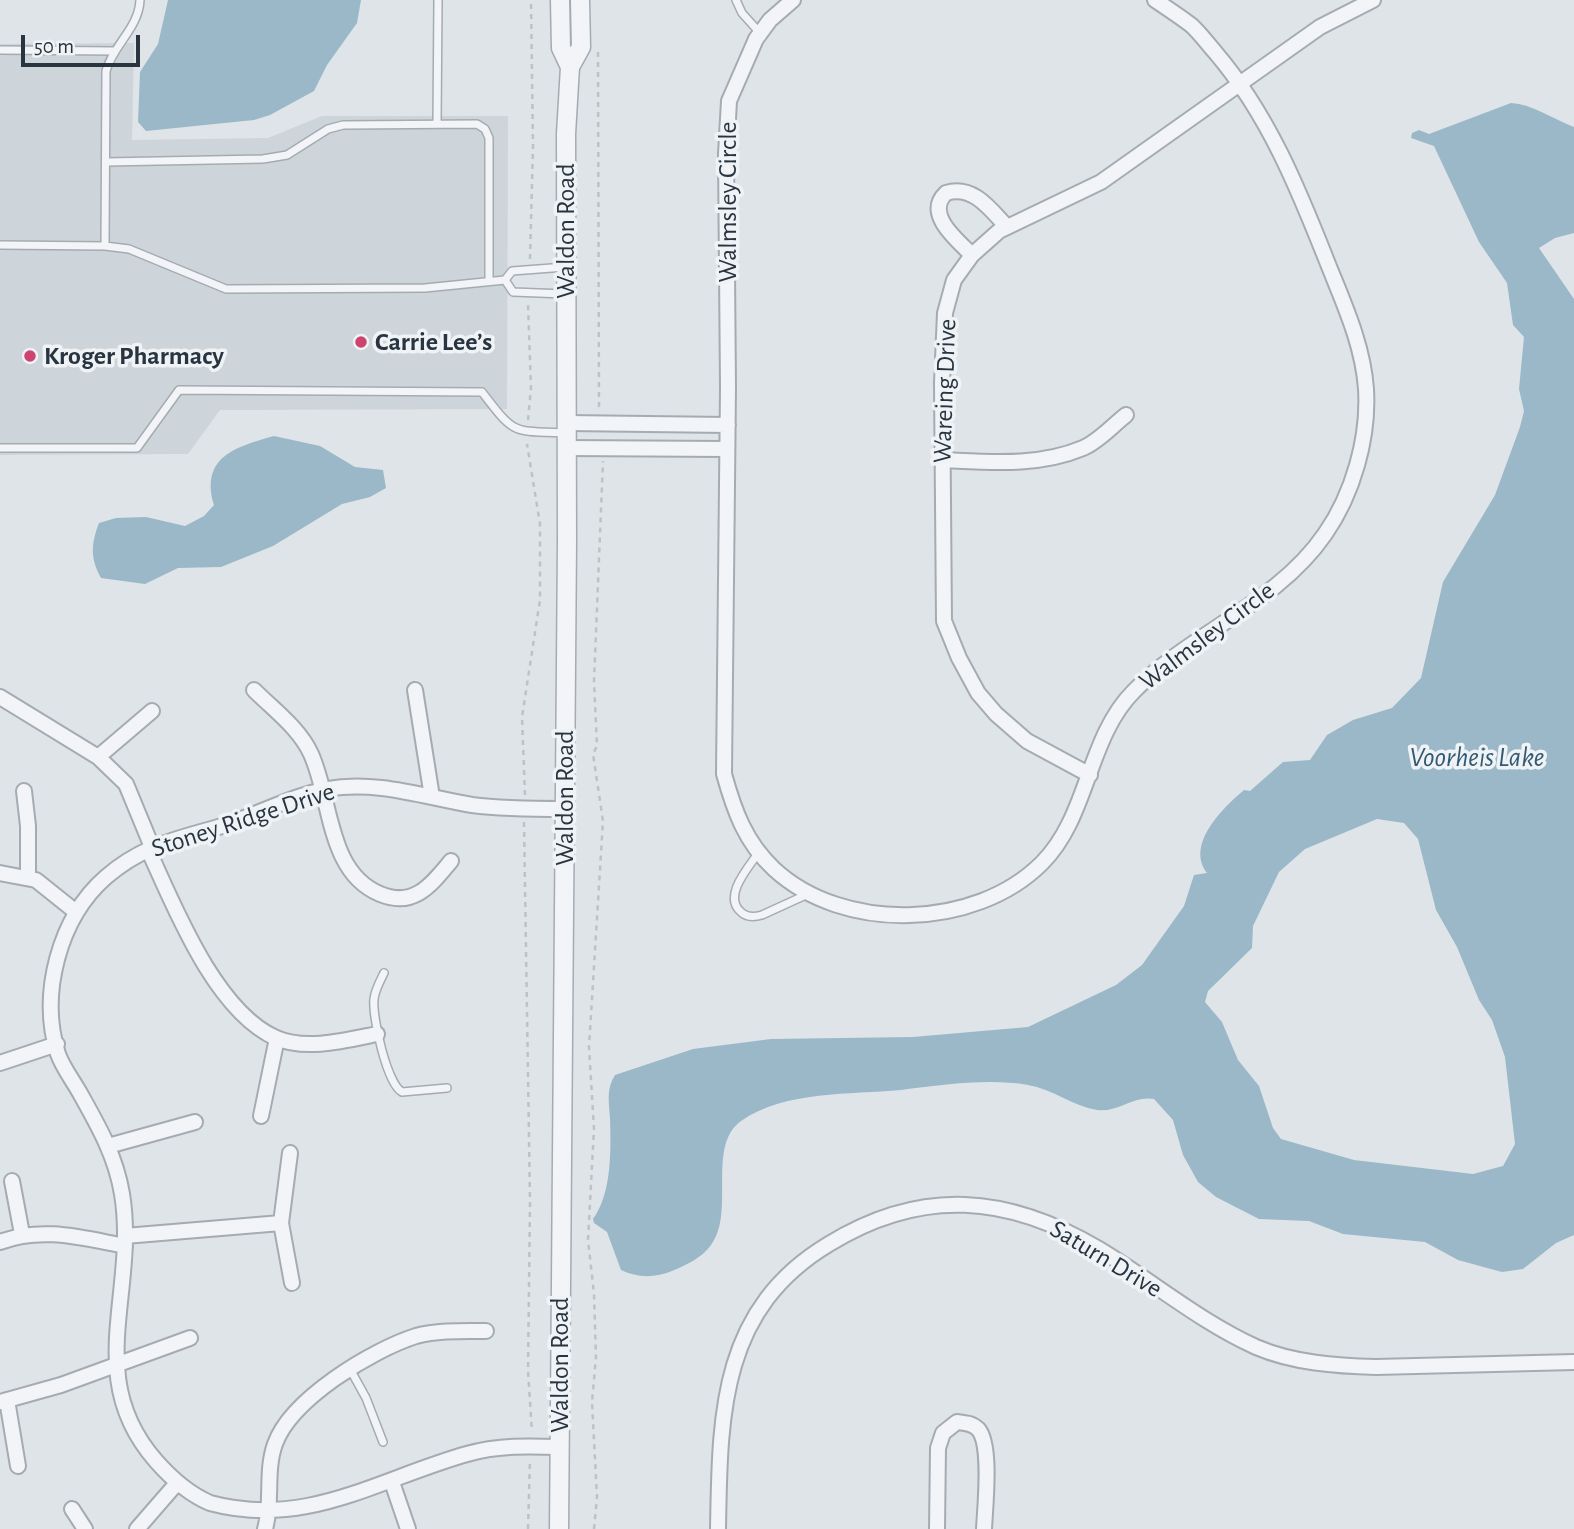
<!DOCTYPE html>
<html>
<head>
<meta charset="utf-8">
<style>
	body { margin:0 }
	#map { position:relative; width:1574px; height:1529px; overflow:hidden; background:#dfe4e8; font-family:"Alegreya Sans",sans-serif }
	canvas { display:block }
	.scale { position:absolute; left:21px; top:35px; width:119px; height:32px; box-sizing:border-box; border:4px solid #283440; border-top:0; padding-left:9px; font-size:21px; line-height:24px; white-space:nowrap; color:#283440; -webkit-text-stroke:5px #eff3f6; paint-order:stroke }
</style>
</head>
<body>
<div id="map">
<canvas width="1574" height="1529"></canvas>
<div class="scale">50 m</div>
</div>
<script>
const context = document.querySelector('canvas').getContext('2d');
context.lineJoin = 'round';
function fill(path, color) { context.fillStyle = color; context.fill(path, 'evenodd'); }
function trace(path, color, width, dash) { context.strokeStyle = color; context.lineWidth = width; context.lineCap = dash ? 'butt' : 'round'; context.setLineDash(dash || []); context.stroke(path); }
function drawText(font, color, halo, rows, align = 'center') {
  context.font = font + ' "Alegreya Sans",sans-serif'; context.lineWidth = 7; context.setLineDash([]); context.textBaseline = 'middle'; context.strokeStyle = halo; context.fillStyle = color; for (const [text, x, y, turn = 0] of rows) {
    context.save(); context.translate(x, y); context.rotate((+turn || 0) * Math.PI / 180); context.textAlign = isNaN(turn) ? turn : align; if (halo) context.strokeText(text, 0, 0); context.fillText(text, 0, 0); context.restore();
  }
}
fill(new Path2D(`
	M134,43L132,140L268,138L322,116H508L507,409L220,410L188,454L0,455V44Z`), '#cdd4da');
fill(new Path2D(`
	M168,0H361L357,23L327,65L314,91L270,115L254,120L146,131L138,122L140,72L158,44Z
	M1511,103C1532,104 1553,119 1574,127V233L1555,238L1539,248L1574,299V1235L1556,1243L1523,1269L1502,1272L1458,1260L1425,1242L1343,1234L1309,1221L1259,1219L1216,1197L1198,1182L1183,1155L1173,1120L1154,1099C1134,1095 1117,1113 1097,1110C1073,1106 1052,1089 1028,1085C989,1078 940,1085 901,1090C850,1095 786,1090 741,1121C706,1146 736,1212 711,1245C702,1258 686,1265 672,1271C655,1278 637,1278 621,1270L607,1232L594,1223L593,1219C612,1193 611,1150 610,1118C609,1102 606,1089 615,1075L693,1049L771,1039L913,1037L1028,1027L1116,985L1142,965L1184,906L1194,875L1207,873C1185,844 1224,807 1244,790L1250,791L1283,762L1310,760L1327,735L1353,720L1392,708L1421,678L1443,582L1495,495L1520,427L1524,411L1519,389L1524,337L1513,325L1507,283L1479,242L1434,146L1411,138L1412,133L1419,130L1429,134ZM1377,819L1404,823L1418,839L1436,910L1457,947L1479,1000L1492,1020L1505,1057L1515,1144L1503,1166L1473,1174L1354,1160L1281,1139L1273,1128L1259,1086L1238,1060L1222,1022L1205,1002L1208,991L1252,948L1253,926L1279,872L1305,849Z
	M274,436L320,446L355,467L383,470L386,488L370,497L342,504L273,546L221,567L178,568L145,584L101,578C90,558 91,544 99,523L116,518L146,517L185,526L204,516L214,505C200,457 235,447 274,436Z`), '#9ab8c8');
const service = new Path2D(`
	M140,0C139,28 113,45 106,71L105,246L129,249L226,289L425,288L505,280
	M736,0L742,13L760,33
	M0,50L114,51
	M437,124L438,0
	M106,162L263,159L287,155L328,129L343,125L477,124L485,129L489,138V280
	M0,245L105,246
	M565,267L512,271L505,280L513,292L565,294
	M0,448H137L179,390L482,392C515,435 511,431 566,433
	M759,852C749,867 722,896 741,912C747,918 755,917 762,915L808,894
	M384,973C380,981 375,990 374,999C372,1017 387,1084 402,1092L447,1088
	M350,1369L366,1398L383,1442`);
const minor = new Path2D(`
	M793,0L770,20L756,39L729,101L726,154L728,388L724,774C734,810 745,842 774,869C843,933 975,930 1042,863C1089,816 1087,738 1134,691C1192,632 1277,604 1325,534C1353,494 1369,438 1366,389C1363,345 1344,304 1328,264C1298,188 1268,114 1215,52C1207,43 1200,33 1191,25C1179,16 1167,8 1155,0
	M972,255C957,240 924,214 946,193C973,184 991,210 1007,227
	M566,423L728,425
	M566,448L727,449
	M942,460C989,462 1038,467 1083,448C1099,441 1112,426 1126,415
	M254,690C274,710 299,728 311,754C332,800 327,872 380,894C414,908 431,885 451,861
	M415,690L432,797
	M0,697L98,757L126,784L152,847
	M98,757L152,711
	M1090,775L1027,741L996,714L978,693L959,658L944,621L942,383L945,313L954,280L972,255L999,231L1101,182L1320,27L1373,0
	M24,791L28,826V878
	M148,849C174,906 215,1011 276,1038C306,1051 347,1040 377,1034
	M0,873L36,880L76,912
	M0,1063L57,1044
	M261,1116L277,1038
	M108,1146L195,1122
	M290,1153L281,1223L292,1283
	M12,1181L22,1234
	M125,1236L281,1223
	M0,1242C42,1226 82,1238 125,1246
	M7,1400L18,1466
	M0,1402L61,1385L190,1338
	M560,1447C529,1446 498,1445 467,1454C378,1479 306,1529 210,1503C189,1494 171,1478 156,1461C82,1377 138,1292 122,1194C116,1157 99,1127 81,1095C74,1082 63,1068 58,1054C39,994 59,918 106,877C144,844 179,839 225,825C259,814 292,796 327,789C377,780 424,797 472,805C503,809 534,809 565,809
	M392,1482L408,1529
	M72,1509L85,1529
	M137,1529L177,1483
	M265,1529C273,1502 265,1472 275,1444C291,1399 372,1350 416,1336C438,1330 463,1331 486,1331
	M718,1529C720,1416 719,1310 829,1244C922,1187 1008,1195 1099,1249C1152,1281 1199,1321 1256,1347C1293,1363 1337,1366 1376,1367L1574,1362
	M937,1529L938,1448L943,1433L957,1422C965,1423 972,1423 978,1429C992,1444 985,1507 984,1529`);
const tertiary = new Path2D(`
	M560,0L561,48L570,67
	M559,1529L567,541L566,134L570,67L581,47L580,0`);
trace(service, '#a4acb2', 10);
trace(minor, '#a4acb2', 18);
trace(tertiary, '#a4acb2', 21);
trace(new Path2D(`
	M598,52L599,409
	M530,259L533,147L531,0
	M528,420L531,388L528,304
	M525,795L522,717L540,600V524L527,444
	M524,822L530,1202L528,1371L532,1432
	M528,1529L530,1459
	M594,1529L597,1497L592,1402L596,1357L594,1294L588,1240L594,1129L589,1047L603,821L593,754L597,746L594,681L603,461`), '#bdc2c7', 2.5, [5, 5]);
trace(service, '#f2f4f7', 7);
trace(minor, '#f2f4f7', 14);
trace(tertiary, '#f2f4f7', 18);
for (const [x, y, r, color] of [
	[361,342,7,"#cd456f"],
	[30,356,7,"#cd456f"]
]) { const dot = new Path2D(); dot.arc(x, y, r, 0, 2 * Math.PI); context.fillStyle = color; context.fill(dot); trace(dot, '#eff3f6', 2.5); }
drawText('26px', '#283440', '#eff3f6', [
	["Walmsley Circle",728,202,-90],
	["Waldon Road",566,231,-90],
	["Wareing Drive",945,391,-88],
	["Walmsley Circle",1207,636,-37],
	["Waldon Road",565,798,-90],
	["Stoney Ridge Drive",243,820,-18],
	["Saturn Drive",1106,1259,31],
	["Waldon Road",560,1365,-90]
]);
drawText('bold 26px', '#283440', '#eff3f6', [
	["Carrie Lee’s",375,342],
	["Kroger Pharmacy",44,356]
], 'left');
drawText('italic 28px', '#335a73', '#eff3f6', [
	["Voorheis Lake",1477,758]
]);
</script>
</body>
</html>
